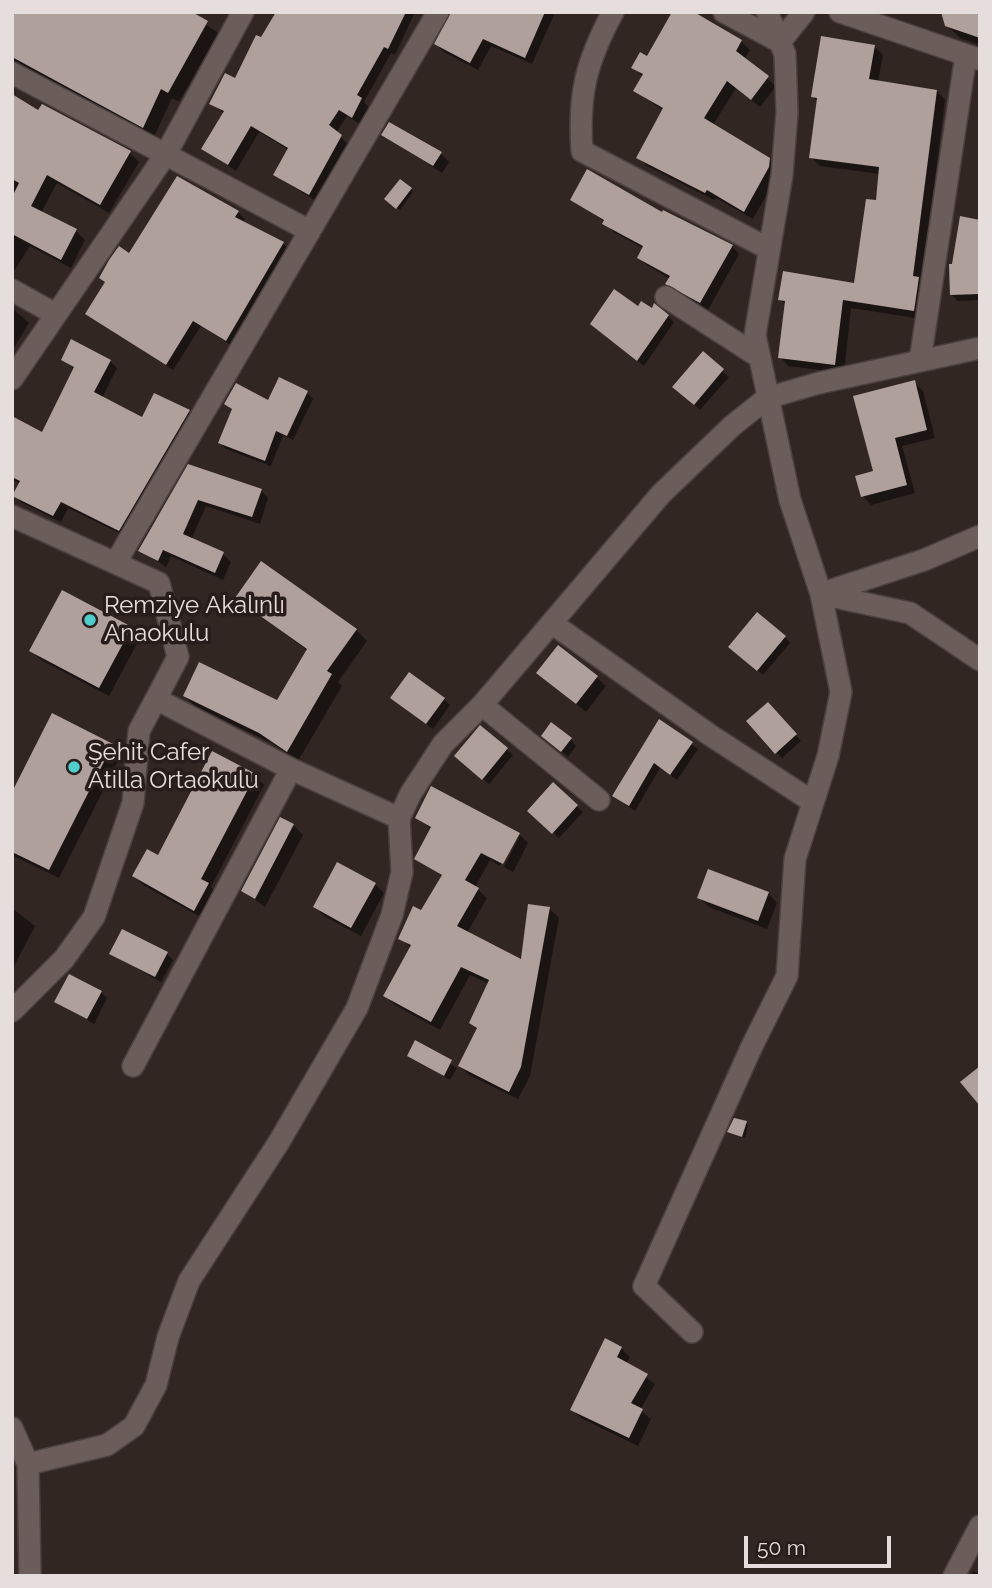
<!DOCTYPE html>
<html>
<head>
<meta charset="utf-8">
<style>
	body { margin:0 }
	#map { position:relative; width:992px; height:1588px; overflow:hidden; background:#322623; font-family:Raleway,sans-serif }
	canvas { display:block }
	.frame { position:absolute; inset:0; border:14px solid #e6dedc; pointer-events:none }
	.scale { position:absolute; left:744px; top:1536px; width:147px; height:32px; box-sizing:border-box; border:4px solid #e6dedc; border-top:0; padding-left:9px; font-size:21px; line-height:24px; white-space:nowrap; color:#e6dedc; -webkit-text-stroke:5px #281d1a; paint-order:stroke }
</style>
</head>
<body>
<div id="map">
<canvas width="992" height="1588"></canvas>
<div class="frame"></div>
<div class="scale">50 m</div>
</div>
<script>
const context = document.querySelector('canvas').getContext('2d');
context.lineJoin = 'round';
function fill(path, color) { context.fillStyle = color; context.fill(path, 'evenodd'); }
function trace(path, color, width, dash) { context.strokeStyle = color; context.lineWidth = width; context.lineCap = dash ? 'butt' : 'round'; context.setLineDash(dash || []); context.stroke(path); }
function drawText(font, color, halo, rows, align = 'center') {
  context.font = font + ' Raleway,sans-serif'; context.lineWidth = 7; context.setLineDash([]); context.textBaseline = 'middle'; context.strokeStyle = halo; context.fillStyle = color; for (const [text, x, y, turn = 0] of rows) {
    context.save(); context.translate(x, y); context.rotate((+turn || 0) * Math.PI / 180); context.textAlign = isNaN(turn) ? turn : align; if (halo) context.strokeText(text, 0, 0); context.fillText(text, 0, 0); context.restore();
  }
}
fill(new Path2D(`
	M12,12H189L218,33L179,102L172,98L154,137L12,59Z
	M280,12H415L395,55L391,53L364,102L369,107L360,124L347,116L336,133L348,144L316,201L275,175L289,150L259,132L236,171L204,149L225,114L211,103L235,80Z
	M452,12H551L554,15L532,64L491,46L478,70L444,52L436,44Z
	M980,12V45L960,38L947,25Z
	M741,41L750,50L744,60L776,86L760,107L736,88L713,125L769,159L778,168L777,176L753,219L716,198L714,200L647,166L639,158L664,111L635,91L643,77L633,67L648,58Z
	M874,46L883,55L878,82L937,91L945,100L922,282V319L851,308L844,373L788,366L780,357L786,305L780,299L856,285L877,202L880,174L820,166L811,157L818,102L813,97Z
	M12,96L39,112L43,106L130,153L139,162L109,213L57,183L41,213L76,231L85,240L71,268L30,246L12,274Z
	M383,135L441,154L449,162L442,173Z
	M411,189L413,192L400,210L389,201Z
	M572,199L732,246L739,254L708,310L675,291L667,284L670,279L647,265L639,258L644,249L612,231L605,222Z
	M238,212L245,219L243,223L283,243L290,251L234,347L201,326L173,370L87,313L130,255Z
	M980,221V300L958,301L952,295L954,266Z
	M12,308L29,323L12,351Z
	M639,308L668,316L674,322L644,366L598,329Z
	M703,354L729,377L700,410L681,393Z
	M63,359L110,361L117,368L102,398L143,419L189,412L196,419L127,537L68,508L61,522L22,503L14,496L21,484L12,479V418L42,435L75,369Z
	M914,382L923,391L935,438L902,446L915,493L871,505L863,496Z
	M307,393L313,399L293,440L283,435L271,466L226,449L220,443L232,410L226,404L269,403Z
	M189,466L261,490L268,498L260,524L206,506L191,540L223,554L231,562L223,580L171,556L166,567L140,550Z
	M237,598L356,630L367,641L338,682L342,686L298,761L272,743L196,707L185,696L278,702L308,651Z
	M131,629L140,638L109,696L41,660L32,651Z
	M785,637L790,643L763,675L737,653Z
	M538,673L596,677L606,686L586,712Z
	M444,699L450,705L433,729L399,704Z
	M777,714L801,741L782,758L776,752Z
	M660,722L698,749L677,780L660,768L635,811L614,796Z
	M481,728L513,755L489,784L462,762Z
	M571,740L576,746L568,757L549,741Z
	M112,746L121,755L59,878L12,855V795Z
	M255,775L264,785L211,887L218,894L204,919L143,885L134,876Z
	M553,784L583,812L559,838L529,810Z
	M432,789L519,835L500,866L490,860L475,887L487,898L467,933L522,962L529,906L550,909L559,918L530,1076L518,1099L469,1075L460,1066L478,1030L471,1023L490,984L470,975L440,1030L395,1005L386,996L411,948L400,938L422,912L443,877L417,858L432,830L417,817Z
	M293,825L303,835L265,907L243,891Z
	M520,835L528,843L513,872L504,867Z
	M375,884L384,893L361,936L324,916L315,907Z
	M768,893L777,903L767,929L709,907L699,897Z
	M12,908L35,926L12,970Z
	M111,954H167L173,960L161,982Z
	M101,992L107,998L94,1024L57,1001Z
	M416,1043L457,1068L450,1080L409,1055Z
	M746,1123L748,1125L745,1138L730,1132Z
	M621,1348L630,1357L626,1364L655,1384L640,1410L651,1419L638,1446L581,1418L572,1409Z
	M973,1571L980,1574V1576H971Z`), '#0007');
fill(new Path2D(`
	M12,12H192L208,21L168,93L161,89L143,128L12,57Z
	M276,12H406L388,49L384,47L357,95L362,98L352,118L339,110L329,125L342,135L309,195L273,175L288,148L251,126L228,165L201,149L224,111L209,104L225,73L235,78L256,35L261,37Z
	M451,12H545L525,58L483,39L470,63L434,44Z
	M672,12H694L742,40L736,51L769,76L751,100L727,81L704,118L770,158L769,167L744,212L707,190L705,193L636,158L663,108L633,91L643,74L631,68L640,52L647,56Z
	M941,12H980V38L945,26Z
	M821,36L875,45L869,79L937,90L913,276L919,277L914,311L843,300L835,365L778,358L785,301L778,300L783,271L854,283L866,199L876,200L879,167L809,158L817,98L811,97Z
	M12,94L38,110L42,104L131,151L100,205L47,175L31,206L77,229L61,260L12,234V197L19,183L12,179Z
	M389,122L442,152L433,166L381,135Z
	M587,169L662,212L663,210L733,245L700,303L665,284L670,276L637,258L643,246L602,224L604,220L570,200Z
	M177,176L239,211L235,217L284,242L226,341L193,321L166,365L85,314L105,282L99,278L109,260L119,246L129,253Z
	M400,179L412,188L396,209L384,199Z
	M960,216L980,220V294L950,295L949,264H952Z
	M614,289L638,306L641,301L652,308L654,303L669,315L637,361L590,324Z
	M71,339L111,360L94,392L142,417L154,393L190,410L119,531L61,502L53,516L12,496L20,481L12,477V416L42,432L74,367L61,360Z
	M703,351L724,369L694,405L672,387Z
	M279,377L308,391L287,436L276,431L265,461L218,443L232,409L224,404L236,383L268,400Z
	M915,380L927,430L895,438L907,485L861,497L855,476L873,471L853,396Z
	M188,464L262,489L252,517L198,500L183,534L224,552L215,573L163,550L158,561L138,551Z
	M261,561L357,629L327,671L332,674L287,752L259,733L183,696L199,662L277,700L307,649L235,598Z
	M62,590L132,627L99,688L29,651Z
	M757,612L786,636L757,671L728,647Z
	M558,645L598,676L576,704L536,673Z
	M409,672L445,698L426,724L390,698Z
	M768,702L797,734L775,754L746,721Z
	M52,713L113,744L49,870L12,852V792Z
	M659,719L693,742L670,775L654,763L629,806L612,796Z
	M551,722L572,738L561,752L541,736Z
	M480,725L508,748L482,780L454,756Z
	M212,751L256,774L201,879L209,883L194,911L132,876L147,849L158,855Z
	M553,782L578,805L552,834L527,811Z
	M431,786L520,833L503,864L481,853L465,880L479,888L457,926L521,959L528,904L550,907L521,1067L509,1092L458,1066L477,1028L469,1023L489,980L461,967L431,1022L383,996L411,945L398,939L413,906L421,910L442,875L414,859L431,827L415,818Z
	M280,817L294,824L255,899L241,891Z
	M337,862L376,883L351,928L313,907Z
	M708,869L769,892L758,921L697,898Z
	M122,929L168,952L155,977L109,954Z
	M69,974L102,991L87,1019L54,1002Z
	M415,1040L452,1060L444,1076L407,1056Z
	M980,1066V1106L960,1082Z
	M734,1118L747,1121L742,1137L727,1132Z
	M605,1338L622,1347L617,1357L648,1374L631,1403L643,1409L629,1438L570,1410Z`), '#afa09c');
const minor = new Path2D(`
	M613,12C586,62 578,95 582,151L769,249
	M724,12L780,42L804,12
	M840,12L978,59
	M12,73L310,231
	M12,290L55,314
	M666,297L759,357
	M920,361L966,55
	M12,516L159,583L178,657L156,699L291,769L399,818
	M116,562L438,12
	M823,593L924,560L980,536
	M821,594L910,613L980,660
	M553,624L710,735L813,802
	M482,705L599,800
	M12,1011L64,959L94,917L133,803L139,731L156,699
	M133,1066L291,769
	M692,1332L644,1286L752,1046L787,976L795,859L828,756L841,692L821,594L790,500L755,335L782,175L787,112L785,54L767,12
	M28,1464L107,1445L134,1426L156,1385L168,1337L189,1281L279,1142L357,1008L392,915L402,872L399,818L411,793L443,744L482,705L661,494L732,426L767,398L819,383L980,348
	M954,1576L980,1526`);
const tertiary = new Path2D(`
	M12,379L166,154L243,12
	M12,1428L28,1464L30,1576`);
trace(minor, '#4b413e', 24);
trace(tertiary, '#4b413e', 24);
trace(minor, '#6b5d5a', 21);
trace(tertiary, '#6b5d5a', 21);
for (const [x, y, r, color] of [
	[90,620,7,"#52cdce"],
	[74,767,7,"#52cdce"]
]) { const dot = new Path2D(); dot.arc(x, y, r, 0, 2 * Math.PI); context.fillStyle = color; context.fill(dot); trace(dot, '#281d1a', 2.5); }
drawText('24px', '#e6dedc', '#281d1a', [
	["Remziye Akalınlı",104,606],
	["Anaokulu",104,634],
	["Şehit Cafer",88,753],
	["Atilla Ortaokulu",88,781]
], 'left');
</script>
</body>
</html>
